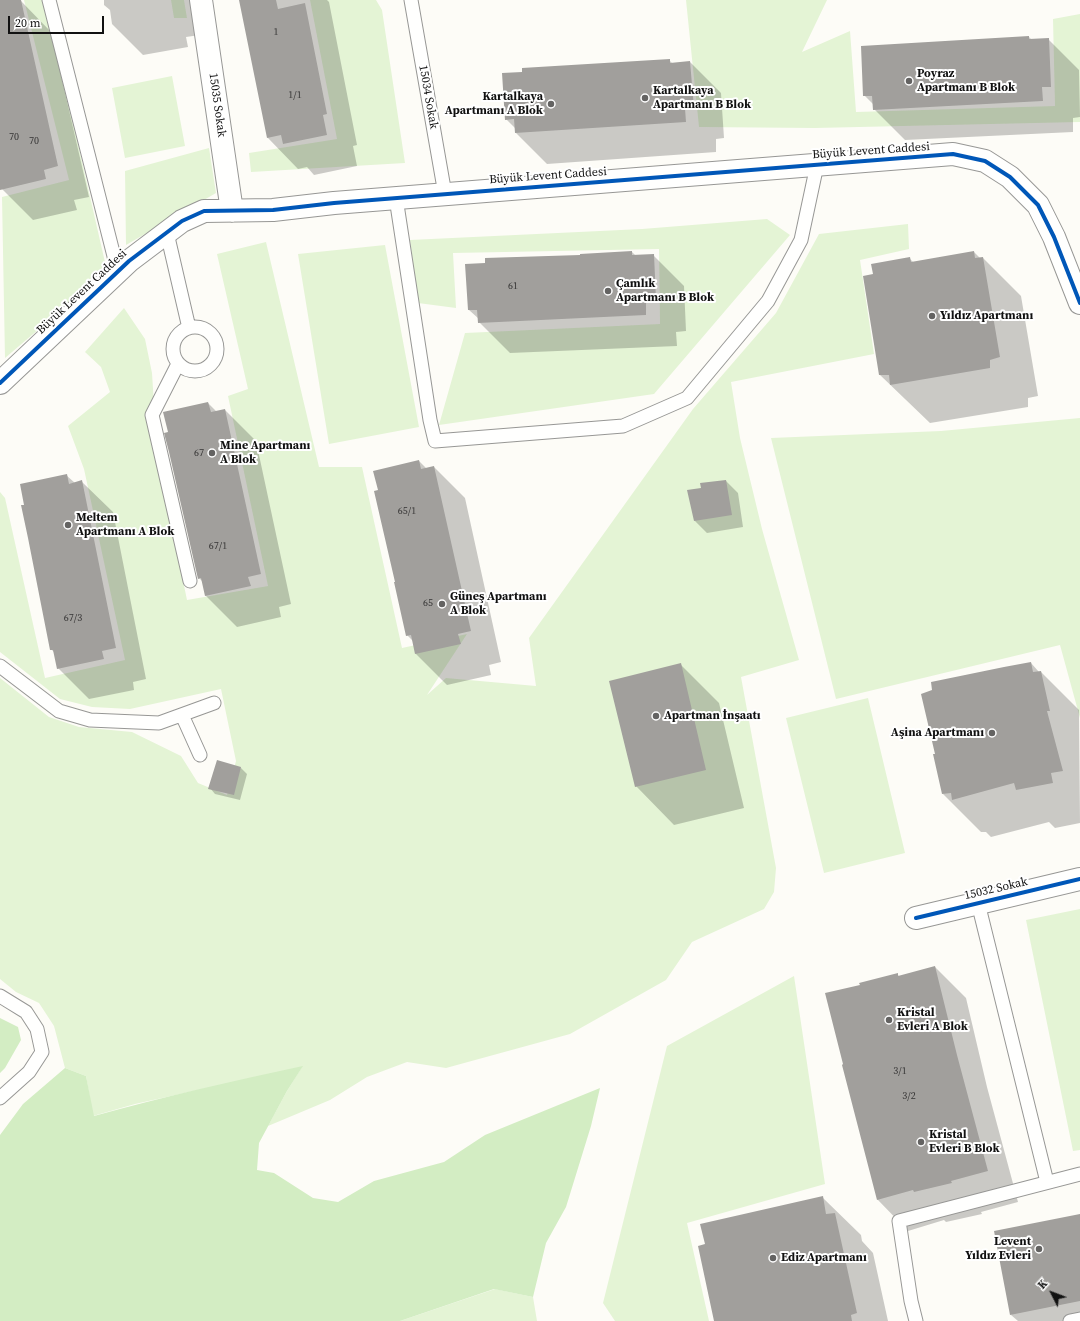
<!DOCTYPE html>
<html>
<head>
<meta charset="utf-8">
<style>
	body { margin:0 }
	#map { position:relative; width:1080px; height:1321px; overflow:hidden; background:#fdfcf7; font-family:"Source Serif 4",serif }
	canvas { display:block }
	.north { position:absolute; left:1032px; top:1273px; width:40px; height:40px; -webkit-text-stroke:3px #fff; paint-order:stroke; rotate:312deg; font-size:11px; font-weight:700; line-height:16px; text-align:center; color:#111 }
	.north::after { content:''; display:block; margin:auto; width:14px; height:18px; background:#111; clip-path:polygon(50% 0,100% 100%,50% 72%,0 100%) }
	.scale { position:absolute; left:8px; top:16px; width:96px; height:18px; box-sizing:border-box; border:2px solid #111; border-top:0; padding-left:5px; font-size:12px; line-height:14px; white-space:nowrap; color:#111; -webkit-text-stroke:3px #fff; paint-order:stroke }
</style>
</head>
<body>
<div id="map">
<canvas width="1080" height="1321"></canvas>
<div class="north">K</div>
<div class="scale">20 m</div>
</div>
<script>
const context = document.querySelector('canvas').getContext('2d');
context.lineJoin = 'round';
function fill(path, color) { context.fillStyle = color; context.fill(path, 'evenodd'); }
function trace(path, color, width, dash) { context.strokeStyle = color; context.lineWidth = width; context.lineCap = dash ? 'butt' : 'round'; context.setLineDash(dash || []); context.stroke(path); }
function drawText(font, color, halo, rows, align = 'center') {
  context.font = font + ' "Source Serif 4",serif'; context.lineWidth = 4; context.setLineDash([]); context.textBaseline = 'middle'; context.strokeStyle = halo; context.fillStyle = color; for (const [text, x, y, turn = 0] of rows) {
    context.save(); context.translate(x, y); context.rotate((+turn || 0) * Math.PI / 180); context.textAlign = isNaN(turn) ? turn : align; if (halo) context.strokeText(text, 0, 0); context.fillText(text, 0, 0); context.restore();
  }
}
fill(new Path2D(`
	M24,0H45L107,271L5,358L2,197L69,180Z
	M171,0H184L187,18H174Z
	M310,0H376L382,10L405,163L251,172L249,153L337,139Z
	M686,0H827L802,52L850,31L856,112L1055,106L1053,19L1080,14V122L815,128L699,127Z
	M172,76L185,146L125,158L112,88Z
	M209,148L216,193L126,245L125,171Z
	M767,219L790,235L654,394L439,425L465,333L660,324L659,249L453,253L456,308L418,303L410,240L642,229Z
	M908,224L909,249L860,260L874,354L731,382L740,438L762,529L799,660L741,677L776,868L774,892L764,909L692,942L666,980L570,1034L446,1068L407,1062L367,1077L330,1100L268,1126L287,1091L302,1067L135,1104L93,1116L86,1076L65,1068L54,1026L39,1003L16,992L0,979V678L49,717L79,727L132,732L181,756L198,783L227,795L236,761L221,689L130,709L92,707L60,699L0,652V492L5,498L45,678L125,660L84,469L68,426L110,392L101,367L85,352L124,308L145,339L152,373L154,405L149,415L187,600L268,586L228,396L248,389L217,254L266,242L319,467H362L402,648L467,634L427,695L446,678L536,686L529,638L693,409L776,313L819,234Z
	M385,245L419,427L329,444L298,254Z
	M1080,418V718L1060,645L836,699L771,438L941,431Z
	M868,698L905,853L824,873L786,718Z
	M1080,909V1150L1073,1151L1026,920Z
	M794,976L825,1184L687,1223L709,1321H615L603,1303L667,1046Z
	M495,1289L533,1297L537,1321H400Z`), '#e4f4d5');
fill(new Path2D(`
	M0,1018L18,1027L21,1040L5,1068L0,1073Z
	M303,1066L287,1091L259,1143L257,1170L274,1173L313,1198L338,1202L374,1181L444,1162L485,1135L600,1088L591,1126L566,1207L546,1243L533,1297L494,1289L400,1321H0V1135L23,1104L65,1068L86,1076L94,1116C163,1097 232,1081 303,1066Z`), '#d3edc3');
fill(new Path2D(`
	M0,0L21,1L51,32L89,197L74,200L77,210L33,220L2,189L0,180Z
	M104,0H194L200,35L186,37L188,47L143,55L112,24L110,10L104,5Z
	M240,0H327L329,2L357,145L353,146L357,166L314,175L307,167L298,169L268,138Z
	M1029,37L1032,40L1048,39L1079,70L1080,117L1073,118V132L905,140L874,109V105L864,95Z
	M669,60L673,64L690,62L721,93L724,138L716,139V152L547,164L516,133V129L506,119Z
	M632,252L636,256L653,255L684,286L686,331L676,332L677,346L510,353L479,322V319L469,310L581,256Z
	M974,252L980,258H983L1021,296L1038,396L1028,398V407L930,423L880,375L874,275L910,259L914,263Z
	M208,403L217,412L225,410L256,441L291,604L279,607L281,617L237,627L206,596L203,582L199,578L169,433Z
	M419,461L427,469L434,467L465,498L501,662L489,665L491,675L447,685L416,654L413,641L407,635L379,490Z
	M66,475L75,483L82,482L113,512L146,679L133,682L134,690L89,699L58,668L54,652L51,649L25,505Z
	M726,481L738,493L743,527L707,533L695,521L702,489Z
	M1031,663L1039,672H1041L1079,710L1080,823L1055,828L1049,822L991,837L986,832H981L943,794Z
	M680,664L719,703L744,808L674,825L636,786Z
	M241,768L247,774L240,800L215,794L210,788Z
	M935,967L966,998L987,1087L1018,1202L981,1212L982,1214L946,1222L944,1220L908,1231L878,1200L862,986L898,975L900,977Z
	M822,1197L861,1235L862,1241L873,1253L888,1321H715Z
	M1080,1215V1321H1018L1011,1315Z`), '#0003');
fill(new Path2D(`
	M0,0H21L58,166L44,170L46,179L0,190Z
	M239,0H276L278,9L305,3L327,114L323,115L327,135L283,144L281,135L267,138Z
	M1029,36V39L1049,38L1051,87H1042L1043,101L873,110L872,96H863L861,46Z
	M670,59V63L690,61L694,108H685L686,122L515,133L514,119L505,120L502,73L522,72V68Z
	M632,251V255L654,254L656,300L646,301V315L478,323L477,310H468L465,264L485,263V258L580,255V254Z
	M974,251L975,258L983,257L1000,357L990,360V368L890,385L889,375H879L863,276L873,274L871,264L910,257L911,262Z
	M208,402L211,412L225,409L261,574L248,577L251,586L205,596L201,578L198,579L169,452L164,433L168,432L163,412Z
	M419,460L421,469L434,466L471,631L458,634L461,644L415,654L411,635L406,636L394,582H395L374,491L378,490L373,471Z
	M67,474L69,484L82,480L116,648L102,651L104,659L57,669L53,650H50L28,538L21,505H24L20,484Z
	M726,480L732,515L694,521L687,490L701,488L700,483Z
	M1031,662L1033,672L1041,671L1050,711H1047L1063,771L1051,773L1053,783L1016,790L1014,783L952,800L951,793L942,794L933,754H935L921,694L932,690L931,682L1004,667Z
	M681,663L706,770L635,787L609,681Z
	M217,760L241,767L234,795L208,789Z
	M935,966L957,1055L988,1171L951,1181L952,1183L914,1192L913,1190L877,1200L842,1065L843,1064L825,993L860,985L859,983L898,973V976Z
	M823,1196L826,1214L835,1213L857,1313L851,1315L852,1321H714L698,1246L705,1244L700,1224Z
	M1080,1214V1301L1010,1315L994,1231Z`), '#a19f9c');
const service = new Path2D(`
	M49,0L118,272
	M411,0L445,194
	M396,198L430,420L435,441L623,426L687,398L768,301L801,240L817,165
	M167,233L189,328
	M173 349a22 22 0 1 1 44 0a22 22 0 1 1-44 0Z
	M178,364L152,415L190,581
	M0,666L59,711L90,720L159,723L214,703
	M182,715L200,755
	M978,903L1047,1182
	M0,996L26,1012L37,1029L42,1052L29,1072L0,1098
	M916,1321L911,1301L899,1221L1080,1174
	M1070,1321L1080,1319`);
const minor = new Path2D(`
	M201,0L232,211
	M0,383L129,261L182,221L204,211L273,210L334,203L953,154L985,161L1010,177L1038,205L1054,237L1080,303
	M916,918L1080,879`);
trace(service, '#979795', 15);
trace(minor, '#979795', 24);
trace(service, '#fffffe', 13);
trace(minor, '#fffffe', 22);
trace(new Path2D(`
	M0,383L129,261L182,221L204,211L273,210L334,203L953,154L985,161L1010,177L1038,205L1054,237L1080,303
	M916,918L1080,879`), '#0057b8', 4);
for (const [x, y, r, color] of [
	[909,81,4,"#646362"],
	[645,98,4,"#646362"],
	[551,104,4,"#646362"],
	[608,291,4,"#646362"],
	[932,316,4,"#646362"],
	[212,453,4,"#646362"],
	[68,525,4,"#646362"],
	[442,604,4,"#646362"],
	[656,716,4,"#646362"],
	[992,733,4,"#646362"],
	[889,1020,4,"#646362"],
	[921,1142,4,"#646362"],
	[1039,1249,4,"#646362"],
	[773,1258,4,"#646362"]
]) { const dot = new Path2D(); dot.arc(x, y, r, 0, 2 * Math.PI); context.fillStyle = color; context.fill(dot); trace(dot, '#fff', 1.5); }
drawText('10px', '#353434', null, [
	["1",276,32],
	["1/1",295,95],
	["70",14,137],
	["70",34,141],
	["61",513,286],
	["67",199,453],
	["65/1",407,511],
	["67/1",218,546],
	["65",428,603],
	["67/3",73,618],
	["3/1",900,1071],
	["3/2",909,1096]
]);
drawText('bold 12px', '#111', '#fff', [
	["Poyraz",917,74],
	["Apartmanı B Blok",917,88],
	["Kartalkaya",653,91],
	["Apartmanı B Blok",653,105],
	["Kartalkaya",543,97,"right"],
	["Apartmanı A Blok",543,111,"right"],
	["Çamlık",616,284],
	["Apartmanı B Blok",616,298],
	["Yıldız Apartmanı",940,316],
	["Mine Apartmanı",220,446],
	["A Blok",220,460],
	["Meltem",76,518],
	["Apartmanı A Blok",76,532],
	["Güneş Apartmanı",450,597],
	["A Blok",450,611],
	["Apartman İnşaatı",664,716],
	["Aşina Apartmanı",984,733,"right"],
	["Kristal",897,1013],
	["Evleri A Blok",897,1027],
	["Kristal",929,1135],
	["Evleri B Blok",929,1149],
	["Levent",1031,1242,"right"],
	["Yıldız Evleri",1031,1256,"right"],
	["Ediz Apartmanı",781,1258]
], 'left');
drawText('12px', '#111', '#fff', [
	["15034 Sokak",428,97,80],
	["15035 Sokak",217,105,82],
	["Büyük Levent Caddesi",871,151,-4],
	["Büyük Levent Caddesi",548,176,-4],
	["Büyük Levent Caddesi",82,292,-43],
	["15032 Sokak",996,889,-13]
]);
</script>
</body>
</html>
